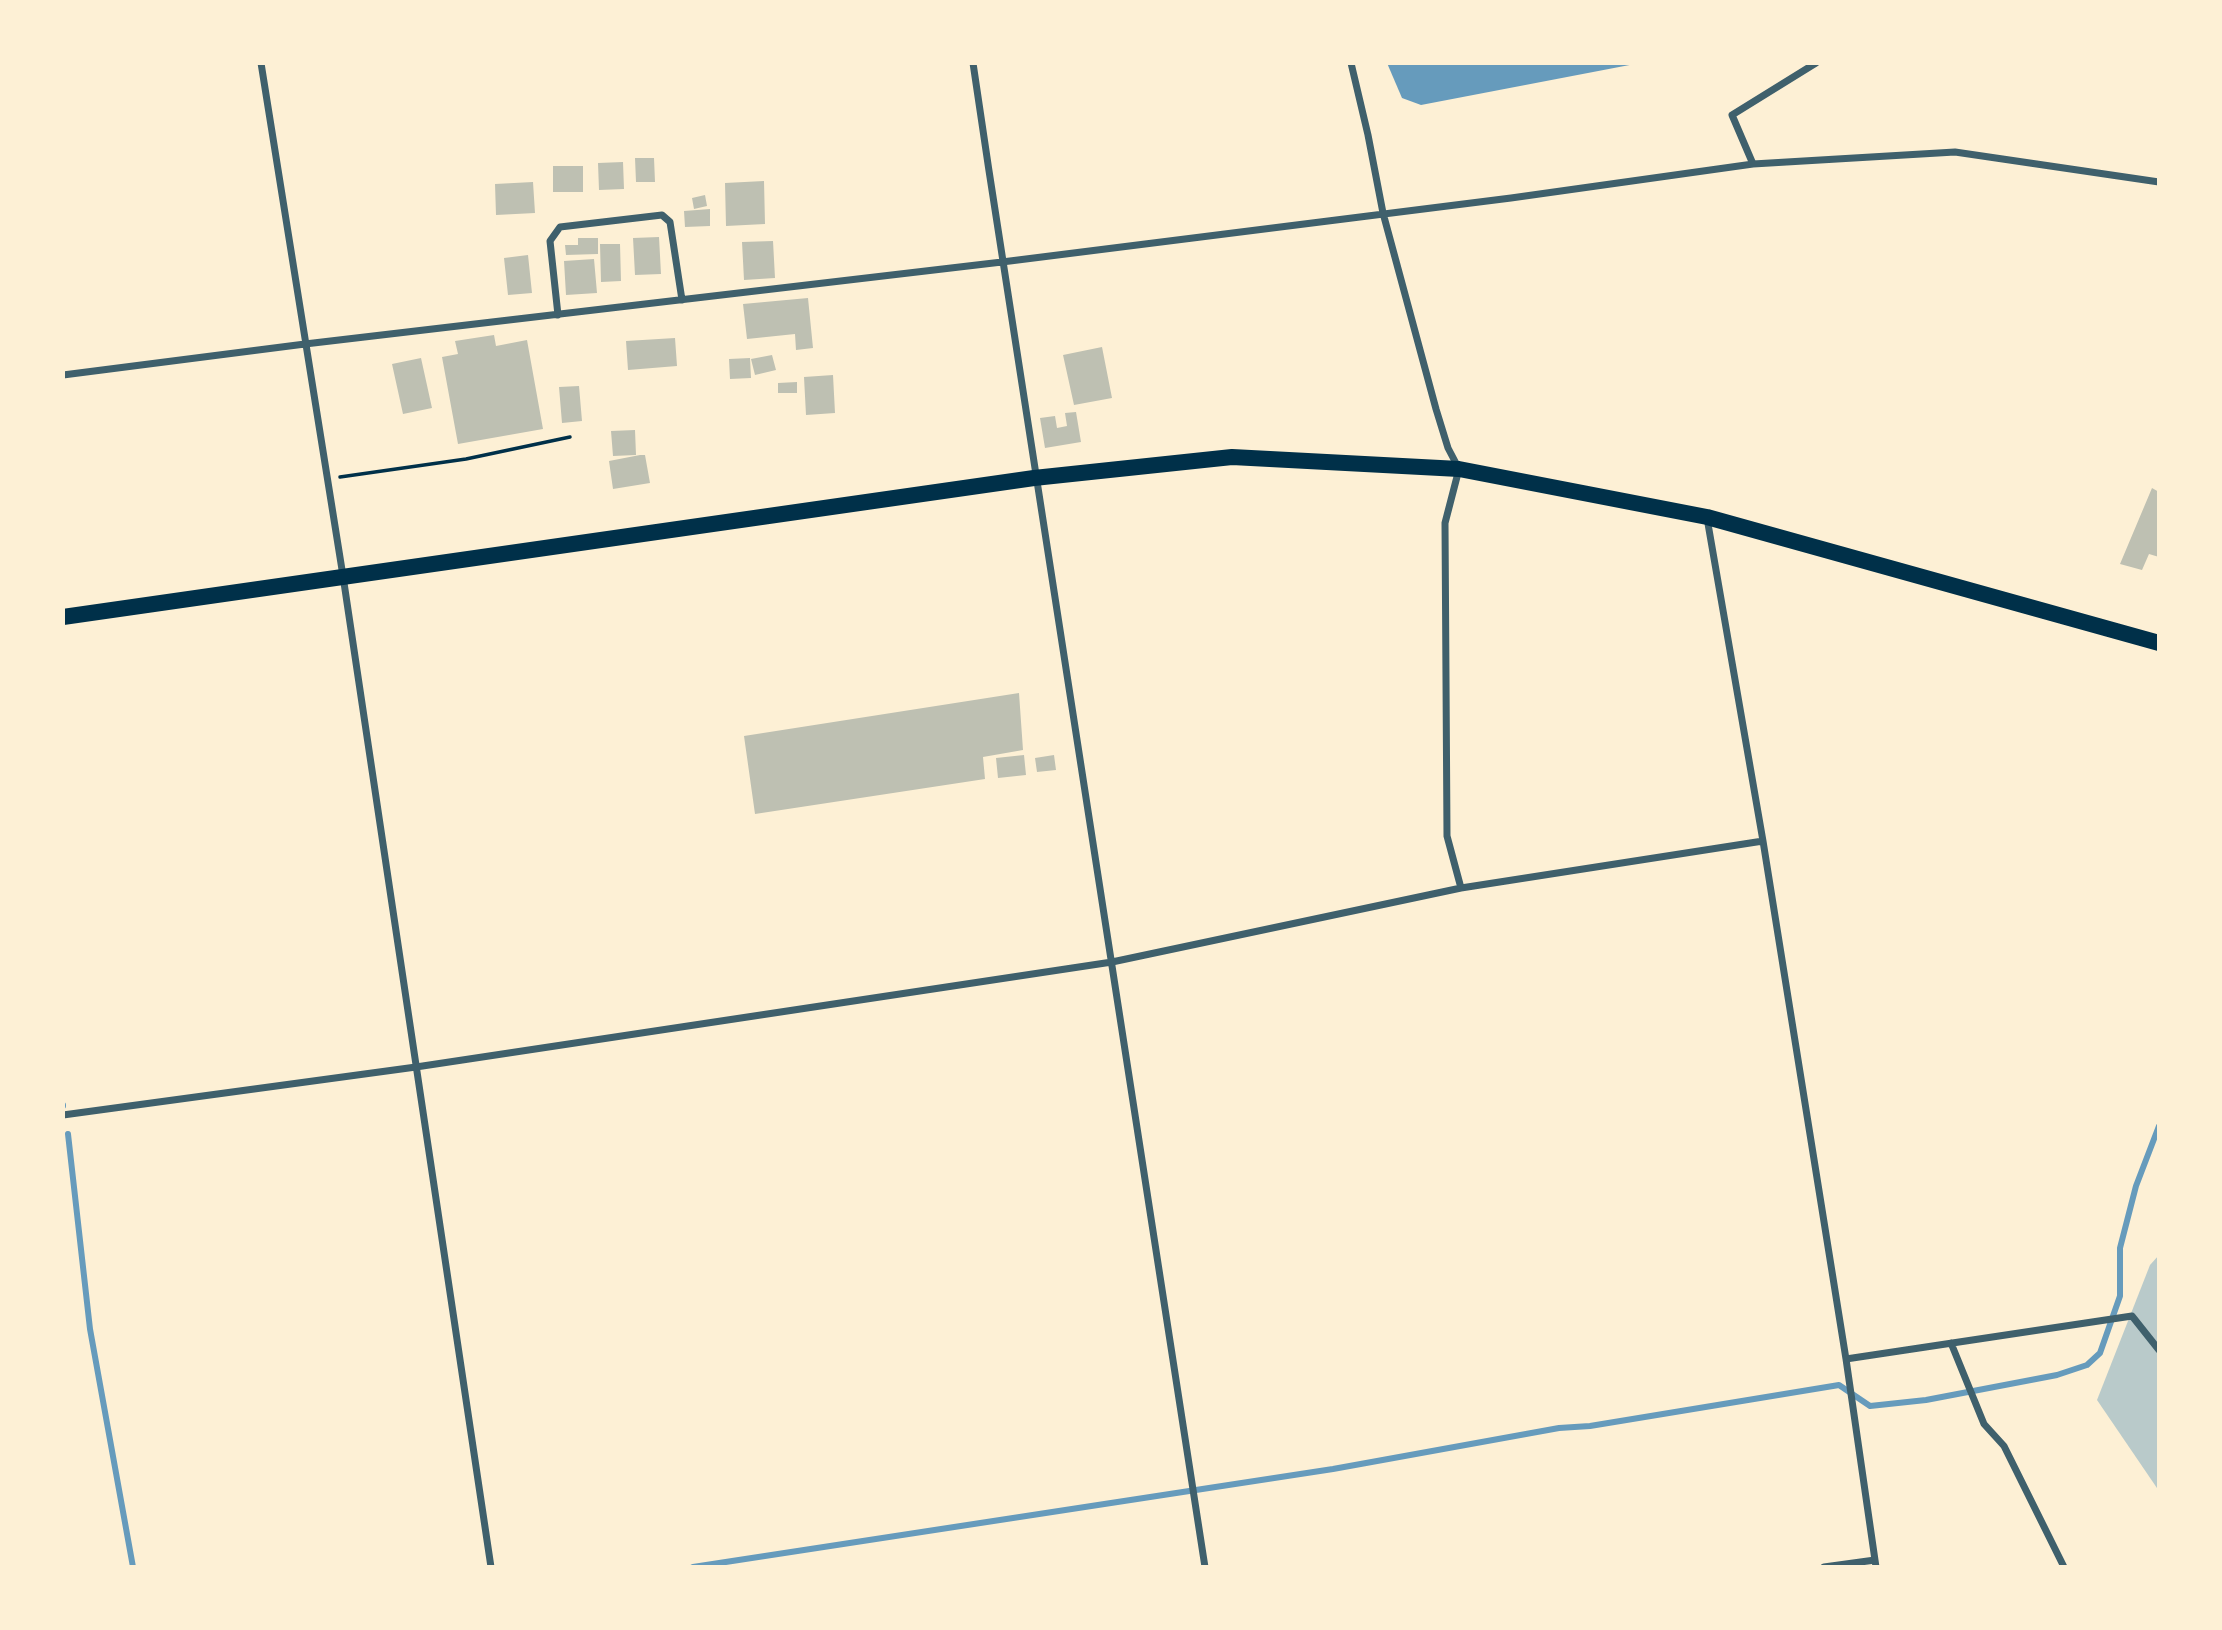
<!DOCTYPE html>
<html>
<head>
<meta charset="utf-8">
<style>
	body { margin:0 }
	#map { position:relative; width:2222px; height:1630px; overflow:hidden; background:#fdf0d5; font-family:"Space Grotesk",sans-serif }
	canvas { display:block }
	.frame { position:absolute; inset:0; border:65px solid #fdf0d5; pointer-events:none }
</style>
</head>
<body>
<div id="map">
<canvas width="2222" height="1630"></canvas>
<div class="frame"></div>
</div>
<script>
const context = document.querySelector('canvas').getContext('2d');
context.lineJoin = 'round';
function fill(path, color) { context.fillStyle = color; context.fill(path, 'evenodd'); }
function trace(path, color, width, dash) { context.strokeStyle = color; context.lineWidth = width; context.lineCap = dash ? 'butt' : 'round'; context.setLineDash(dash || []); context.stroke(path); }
fill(new Path2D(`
	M2159,1255V1491L2097,1400L2150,1265Z`), '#b9caca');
fill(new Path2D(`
	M1387,63H1640L1421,105L1402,98Z`), '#669bbc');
trace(new Path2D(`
	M63,1105V1106
	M68,1134L90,1329L133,1567
	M693,1567L1333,1469L1559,1428L1590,1426L1839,1385L1870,1406L1926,1400L2057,1375L2087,1365L2100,1353L2120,1296V1248L2136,1186L2159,1126`), '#669bbc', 6);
fill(new Path2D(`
	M635,158H654L655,182H636Z
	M623,162L624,189L599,190L598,163Z
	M553,166H583V192H553Z
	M764,181L765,224L726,226L725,183Z
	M533,182L535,213L496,215L495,184Z
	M705,195L707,206L694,209L692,198Z
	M710,209V226L685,227L684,211Z
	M659,237L661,274L635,275L633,238Z
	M578,238H598V254L566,255L565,245H578Z
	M773,241L775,278L744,280L742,242Z
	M600,244H620L621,281L601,282Z
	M528,255L532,293L508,295L504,258Z
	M594,259L597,293L566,295L564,261Z
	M808,298L813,348L796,350L795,334L747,339L743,304Z
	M494,335L496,346L527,340L543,429L458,444L442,357L458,354L455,341Z
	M675,338L677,366L628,370L626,341Z
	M1102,347L1112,398L1074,405L1063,355Z
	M772,355L776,370L755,375L751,359Z
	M421,358L432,408L403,414L392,364Z
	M750,358L751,378L730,379L729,359Z
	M833,375L835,413L806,415L804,377Z
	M797,382V393H778V383Z
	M579,386L582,421L562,423L559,387Z
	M1076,412L1081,442L1045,448L1040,418L1055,416L1057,428L1067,426L1065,413Z
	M635,430L636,455L613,456L611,431Z
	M640,455H645L650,483L613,489L609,461Z
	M2152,488L2159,492V557L2149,554L2142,570L2120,564Z
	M1019,693L1023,750L983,757L985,779L755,814L744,736Z
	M1024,755L1026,775L998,778L996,758Z
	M1054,755L1056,770L1037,772L1035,758Z`), '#bec0b2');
trace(new Path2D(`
	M340,477L466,459L570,437`), '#003049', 3.5);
trace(new Path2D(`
	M261,63L343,576L491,1567
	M973,63C1047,565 1128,1066 1205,1567
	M1351,63L1368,135L1383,213L1436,409L1448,448L1459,469L1445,523L1447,836L1461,888
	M1753,164L1732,115L1816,63
	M558,315L550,241L560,227L662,215L670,222L682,300
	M63,375L305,344L1002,262L1511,198L1753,164L1955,152L2159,182
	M1707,518L1763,841L1846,1359L1876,1567
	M63,1115L416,1067L1112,962L1461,888L1763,841
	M1951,1343L1984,1424L2004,1446L2064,1567
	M1846,1359L2132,1316L2159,1350
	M1824,1567L1875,1560`), '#3f606c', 7);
trace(new Path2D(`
	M63,617L1034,478L1232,457L1459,469L1707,517L2159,643`), '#003049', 16);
</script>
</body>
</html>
